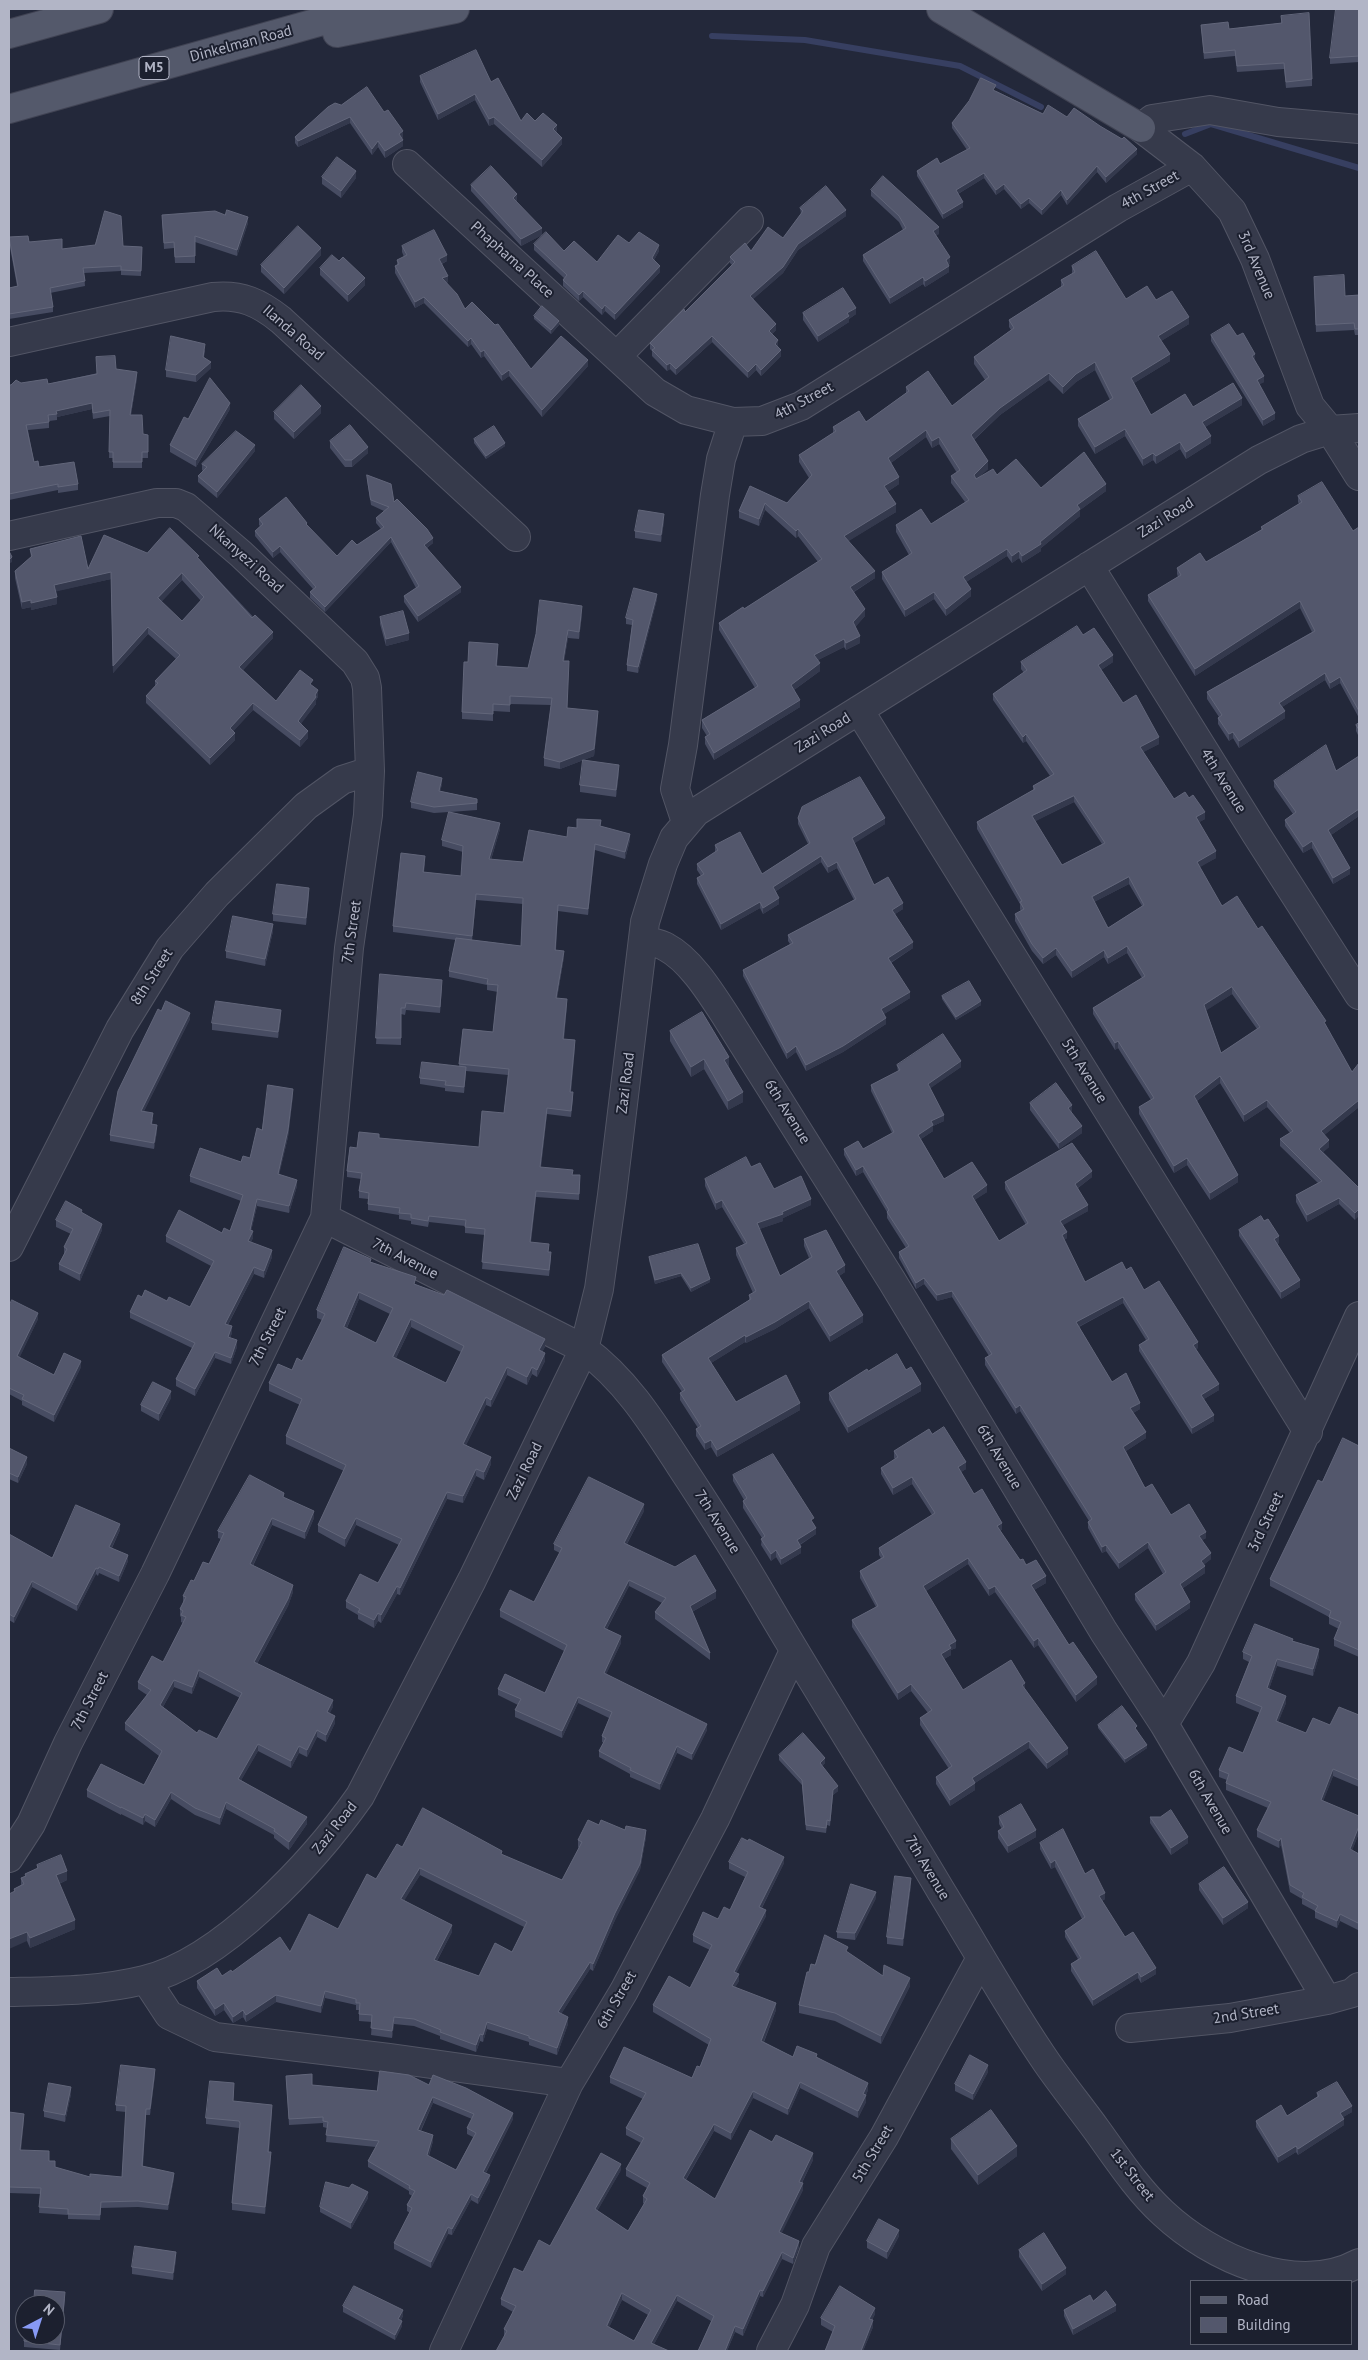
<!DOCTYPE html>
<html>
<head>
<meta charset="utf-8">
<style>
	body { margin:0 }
	#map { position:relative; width:1368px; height:2360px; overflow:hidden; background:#23283a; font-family:"PT Sans",sans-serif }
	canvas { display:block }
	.frame { position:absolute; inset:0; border:10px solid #b2b5c6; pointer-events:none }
	.legend { position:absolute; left:1190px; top:2280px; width:162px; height:65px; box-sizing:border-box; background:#1c202f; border:1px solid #585c6b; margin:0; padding:6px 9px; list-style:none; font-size:15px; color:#b2b5c6 }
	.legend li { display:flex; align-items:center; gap:10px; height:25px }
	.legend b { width:25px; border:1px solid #585c6b }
	.north { position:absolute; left:15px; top:2295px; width:50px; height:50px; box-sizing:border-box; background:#1c202f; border:1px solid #585c6b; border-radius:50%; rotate:40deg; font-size:14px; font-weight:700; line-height:20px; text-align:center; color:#b2b5c6 }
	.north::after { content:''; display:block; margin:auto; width:18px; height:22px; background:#889af5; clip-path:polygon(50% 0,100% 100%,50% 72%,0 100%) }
</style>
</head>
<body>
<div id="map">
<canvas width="1368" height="2360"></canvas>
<div class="frame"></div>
<ul class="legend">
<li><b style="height:6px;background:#54596b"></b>Road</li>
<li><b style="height:14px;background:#53576c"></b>Building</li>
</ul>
<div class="north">N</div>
</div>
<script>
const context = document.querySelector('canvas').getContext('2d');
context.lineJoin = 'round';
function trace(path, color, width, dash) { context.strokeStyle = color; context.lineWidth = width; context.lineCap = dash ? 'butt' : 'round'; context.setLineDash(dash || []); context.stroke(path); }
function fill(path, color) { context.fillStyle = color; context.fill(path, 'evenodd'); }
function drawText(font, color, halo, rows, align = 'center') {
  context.font = font + ' "PT Sans",sans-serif'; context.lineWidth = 4; context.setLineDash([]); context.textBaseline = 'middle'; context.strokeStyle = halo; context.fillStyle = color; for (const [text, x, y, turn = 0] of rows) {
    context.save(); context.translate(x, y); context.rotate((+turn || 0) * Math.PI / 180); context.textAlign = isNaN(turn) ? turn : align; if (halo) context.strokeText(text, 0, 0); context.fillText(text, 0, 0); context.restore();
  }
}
trace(new Path2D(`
	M712,36L805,40L960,66L1041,107
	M1185,134L1211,124L1359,168`), '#373f61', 6);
const minor = new Path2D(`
	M1359,129L1278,122L1210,110L1152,119L1141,128L1192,167L1232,211L1255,259L1310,406L1330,430L1359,476
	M407,164L655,392L686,410L733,422
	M9,342L213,297C241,294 260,303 281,320L516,537
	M617,356L749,221
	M9,536L157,503H176L186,507L241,554L355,662L365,678L367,688L370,771L368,815L349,948L325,1218L155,1574L68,1743L31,1824L9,1858
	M1089,566L1256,834L1359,995
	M859,710L1308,1432
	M686,822L675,789L683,745L715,495L721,459L733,422L762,421L801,406L1118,208L1192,167
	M643,940C650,942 660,943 666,947C691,960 712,995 727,1018L892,1281L1104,1632L1164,1724L1327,2000
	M325,1218L584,1349C626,1380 652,1422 680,1465C709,1509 737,1553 764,1599C821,1697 883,1793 941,1891C976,1948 1009,2008 1047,2063C1063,2086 1080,2107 1096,2129C1117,2158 1137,2189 1163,2213C1211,2258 1296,2297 1359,2263
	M9,1247L120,1029L170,948L217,894L306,806L342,780L370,771
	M1164,1724L1201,1663L1359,1316
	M146,1980L169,2015L215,2037L389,2058L569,2083
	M9,1992C54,1991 100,1991 144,1980C222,1962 315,1860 360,1796L472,1580L584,1349L599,1289L612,1195L645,922L663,864L674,838L696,812L715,800L1259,460L1301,439L1330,430L1359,428
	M1130,2028L1230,2018L1327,2000L1352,1993L1359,1987
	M444,2351L569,2083L624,1991L715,1819L794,1651
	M771,2351L795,2305L816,2246L884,2137L981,1958`);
const major = new Path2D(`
	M941,9L1141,128
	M337,33L455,9
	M9,34L99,9
	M9,109L365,9`);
trace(minor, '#525565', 30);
trace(major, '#404353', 30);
trace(minor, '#363a4b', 28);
trace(major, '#54596b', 28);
fill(new Path2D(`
	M1359,9V62L1330,64V58Z
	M1281,16L1312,79V86L1286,88L1284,69L1237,72L1235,56L1204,59L1201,25L1229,29L1281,23Z
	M420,76L491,82L521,121H535L556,132L562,144L542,167L494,124L489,126L475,100L438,120L420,82Z
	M996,91L1043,114L1067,117L1137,154L1106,183L1097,172L1067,205L1061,195L1042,215L1029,203L1021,209L1004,189L996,195L984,178L958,194L963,207L943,219L917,176V171L940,164L967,150L952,128V123Z
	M335,103L403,137L402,138L403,146L385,158L378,147L372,155L350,123L298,147L295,143V137Z
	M322,177L356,178L341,198L322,184Z
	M471,185L517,201H516L542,235L521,246L471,191Z
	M871,190L939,234L936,235L950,264H948L949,272L925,287L923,284L890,304L863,261V255L903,230L899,222L871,196Z
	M800,208L846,216L798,250L783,273L753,299L776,330L772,334L778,346L781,356L761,376L756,370L748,378L712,342L676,375L670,369L667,371L652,356V351L650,349V343L685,312L732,265L730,263V257L751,251L783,238L801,214Z
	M162,215H225L248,223L237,256L195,242V263H175L174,248L164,249Z
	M9,237L62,249L123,246L142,247L141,276L121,275V271L84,273L85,286L50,293L53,307V312L9,319V288L17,286L9,242Z
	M629,243L659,251L654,260L660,272L615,320L605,311L602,315L583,297L579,301L563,286V280L564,278L534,250V244L564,251L597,262Z
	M402,246L447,261L442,264L448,282L446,283L465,309L531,369L588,366L542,417L509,376L502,381L484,356L481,358L471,344L468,347L424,303L415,308L395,273V266L397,265V260L404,257L402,252Z
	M321,255L284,294L261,272V265Z
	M1072,266L1126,299L1156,300L1189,324L1161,341L1170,361L1134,383L1151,415L1193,407L1242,405L1205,427L1211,443L1186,459L1180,449L1156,464L1153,460L1143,466L1125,436L1095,454L1078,426V419L1110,400L1095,370L1076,382L1063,394L1049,380L1000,415L974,440L988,469L979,477L997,475L1041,488L1106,491L1080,510V516L1041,548V551L1022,563L1019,558L1012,563L1007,556L966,582L971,596L946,616L934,599L905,617L882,579V572L909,555L896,532V525L931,524L965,502L951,483V476L957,473L939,444L932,448L926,437L891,463L899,484L887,492L896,512L848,541L875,578L854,592L865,616L855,627L860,643L846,650L844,647L818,660L820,671L794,690L800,707L714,760L705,744V737L707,736L702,728V720L755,688L719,630V623L744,609L818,562L798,536L796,538L765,510L759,526L739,518V511L750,486L787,503L809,478L799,462V455L833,433V427L866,422L906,393V387L952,406L985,380L974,364V357L1011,330L1009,327V320L1061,287V280L1072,274Z
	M320,268L365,285L348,302L320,275Z
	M1314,283L1345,296L1359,295V335H1355L1354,330L1316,332Z
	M803,313L856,314L849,319V322L818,342L803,320Z
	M534,316L559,325L551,334L534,319Z
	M1211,335L1237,336L1255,360L1264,382L1259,384L1275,419L1263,426L1211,341Z
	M205,350L204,357L211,368L196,382L166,377V370Z
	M116,369L137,378L131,415L143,434L148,435V458H142V468H113V458H109L110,416L93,419L92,409L57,417V420L49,421V428L28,430L34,462L39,467L78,484V490L58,493V490L9,500V385L21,383L48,384Z
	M230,409L196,467L170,452V445Z
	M274,412L321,413L294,439L274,419Z
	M474,439L505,446L486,459L474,443Z
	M330,441L368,453L352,467H345L330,448Z
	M255,451L217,498L198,482V476L203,471L202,470V464Z
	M367,475L433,543L427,548L461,592L418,622L404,602V596L416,588L391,542L325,612L310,598V592L313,589L280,552L273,558L255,536V531L260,526L259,525V519L307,526L337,556L357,545L381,529L376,523V518L384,511L371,505L367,480Z
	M1298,496L1353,531L1359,527V718L1340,683L1330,689L1325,680L1282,707L1285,718L1239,748L1233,738L1229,741L1218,724V718L1219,717L1207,699V692L1312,632L1300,608L1195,676L1148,601V595L1178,577L1177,574V568L1206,562L1261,530V527L1299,504L1298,502Z
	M664,521L661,542L635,538V531Z
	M30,549L88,569L147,553L199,559L273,638L243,670L276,701L313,686L318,697L316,700V704L301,723L308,738L300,747L253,710L233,731L235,740L210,765L146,703V696L155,686V681L176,659L148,634L113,673L111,579L56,591L57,604L31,610V607L22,609L15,578V571L31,557ZM182,580L201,601L182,621L161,602Z
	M657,599L638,673L627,671V665L632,625L626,624V618Z
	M582,614L579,639L568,638L564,661L567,708L598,719L594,756L560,769L544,766V758L551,705L510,704V712L493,711V721L462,719V712L468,662L498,651L497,666L528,668Z
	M380,617L409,640L386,646L380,624Z
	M1083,635L1113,662L1101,670L1123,703L1159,744L1143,752L1174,799L1205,819L1199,822L1216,858L1199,867L1222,906L1258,929L1326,1027L1352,1072L1359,1063V1107L1324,1135L1329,1147L1323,1152L1359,1188L1355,1220L1339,1204L1307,1222L1296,1202V1195L1318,1183L1280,1146V1139L1290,1133L1267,1107L1244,1122L1220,1083L1197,1101L1238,1182L1210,1200L1187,1165L1174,1173L1139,1114V1107L1151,1100L1118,1048L1115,1050L1093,1014V1008L1142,978L1127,953L1108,964L1104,957L1072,978L1056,955L1043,964L1032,951L1015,921V914L1021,911L1020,909V904L977,829V822L1033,790V786L1050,776L1026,741L1023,743L993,700V694L1024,673L1021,669V662ZM1074,802L1102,844L1062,865L1035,821ZM1129,884L1142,906L1108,928L1094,902ZM1232,994L1257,1029L1221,1053L1206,1010Z
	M1359,723V737L1356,731V725Z
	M1359,756V816L1331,835L1350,874L1333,884L1312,848L1303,853L1285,826V820L1293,814L1274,787V781L1336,771Z
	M619,772L616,797L580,792V785Z
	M442,784L440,791L477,799V810L450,812L500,829L491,860L523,862L567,837L577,828L601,826L630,840L625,859L595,850L588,915L558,911L556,950L564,957L557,998L567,1005L564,1039L575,1047L571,1092L573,1099L571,1117L547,1114L541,1167L573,1175L580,1182L579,1200L536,1197L531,1242L548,1252L551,1259L549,1276L482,1269L485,1235L465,1233V1226L429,1222L428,1227L411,1224V1221L399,1219V1215L368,1210V1199L359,1198V1191L361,1179L347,1177V1171L357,1148L379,1138L479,1147L504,1113L508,1075L466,1071L464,1093L445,1091V1088L420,1084V1078L459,1066L463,1029L493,1032L498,992L487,990V985L449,977V971L456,940L393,932V926L425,862L424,872L461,876L463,852L442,846V840L449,812L434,813L411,808V802ZM476,900L523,904L521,946L472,940Z
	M798,818L885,824L854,843L874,885L903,909L895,914L913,948L891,963L910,998L884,1014L886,1024L843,1052L806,1071L796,1052L787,1059L743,976V970L790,944L788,941V935L854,900L837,868L828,873L821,862L776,891L779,904L763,914L760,908L721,930L697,884V878L701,876L697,870V864L715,852V845L762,874L808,844L798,824Z
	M309,895L306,925L273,921V914Z
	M273,931L265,966L226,958V951Z
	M380,974L442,987L440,1013L406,1010L405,1015L401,1014V1045L376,1044Z
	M942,996L981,1005L956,1020L942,999Z
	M161,1011L190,1019L144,1111L153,1119L152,1124L157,1131L154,1149L110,1141V1135Z
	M281,1017L278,1038L212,1030V1023Z
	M670,1031L729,1067L743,1102L728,1110L704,1069L691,1077L670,1041Z
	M897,1065L961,1067L930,1088L944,1121L933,1126V1131L921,1139L944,1179L987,1192L974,1200L999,1241L1026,1225L1005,1189V1182L1092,1177L1078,1188L1088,1211L1062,1225L1067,1238L1064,1240L1085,1282L1126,1270L1144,1290L1198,1348L1196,1349L1219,1390L1204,1399L1214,1421L1192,1434L1139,1351V1345L1146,1340L1123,1303L1079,1327L1112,1382L1140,1409L1133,1413L1146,1438L1126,1451L1145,1488L1171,1515L1206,1538L1202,1540L1211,1559L1203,1565L1205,1573L1183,1588L1190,1608L1156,1631L1135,1600V1594L1163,1574L1148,1548L1119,1569L1106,1551L1102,1553L1088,1528V1522L1089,1521L1020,1411L1016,1414L985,1365V1358L989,1356L952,1297L937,1301L924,1284L916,1289L899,1258V1252L906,1248L887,1218V1212L863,1172L856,1176L844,1155V1149H863L892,1133L871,1091V1085L898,1072Z
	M293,1095L288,1137L279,1174L297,1186L289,1213L257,1206L251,1231L253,1238L251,1242L272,1257L264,1278L254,1274L228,1325L232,1333L230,1338L237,1347L231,1364L215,1358L195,1396L176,1386V1379L192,1348L130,1318V1312L142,1297L167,1301L190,1307L211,1266L166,1242V1236L222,1233L230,1231L241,1201L190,1182V1176L241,1162L250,1158L262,1130Z
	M1030,1103L1072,1112L1071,1113L1082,1133L1059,1149L1030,1110Z
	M751,1167L774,1189L811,1205L783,1218V1221L759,1229L780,1276L809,1258L804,1246V1239L845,1272L839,1276L863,1322L830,1342L809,1308L775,1329L746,1343L745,1342L711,1363L736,1402L800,1410L717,1457L711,1447L705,1450L696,1436V1429L698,1428L680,1400V1393L682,1392L662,1362V1355L749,1300V1295L753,1293L736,1255V1248L744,1244L722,1207L716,1210L705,1186V1179Z
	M82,1213L102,1230L80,1281L59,1270V1264L64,1254V1247L71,1234L56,1227V1220Z
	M1239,1230L1279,1243L1277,1244L1300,1287L1281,1299L1239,1236Z
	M649,1257L710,1282L691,1292L681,1276L655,1284L649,1260Z
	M371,1262L416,1285L545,1347L542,1352L545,1361L537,1377L532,1374L527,1385L507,1375L491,1407L486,1405L466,1445L491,1464L484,1480L476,1476L463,1503L447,1499L400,1595L397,1594L381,1623L378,1621L374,1628L358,1619V1615L346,1608V1601L378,1583L399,1545L356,1525L345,1547L318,1532V1525L344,1471L286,1444V1436L300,1405L269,1391V1383L292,1370L302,1361L322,1320L317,1318V1310ZM359,1299L390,1314L376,1343L347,1328ZM411,1327L461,1352L446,1383L396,1358Z
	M9,1306L38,1319L19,1358L54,1375L81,1367L54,1422L22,1405V1401L9,1394Z
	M906,1370L921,1391L848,1433L829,1400V1393L868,1371Z
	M171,1398L159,1421L141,1411V1405Z
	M932,1434L966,1469L961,1472L974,1494L1002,1529L1000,1531L1020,1560L1026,1565L1046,1583L1034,1590L1069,1645L1097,1684L1076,1702L1038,1645L1034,1648L995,1592L989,1596L968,1564L926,1591L956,1648L951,1650V1655L944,1659L963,1690H1025L1068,1754L1047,1769L1029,1748L975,1783V1790L950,1806L936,1784V1777L949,1769L920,1725V1718L928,1713L911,1691L898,1700L852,1627V1620L876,1607L860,1578V1571L881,1558L879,1555V1548L932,1515L912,1484L893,1495L881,1474V1468L895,1459L894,1458V1451Z
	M1359,1446V1657L1334,1646V1639L1339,1629L1329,1624V1617L1270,1586V1579L1322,1482Z
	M9,1448L27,1464L18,1483L9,1479Z
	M733,1475L814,1524L816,1534L800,1545L801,1553L781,1565L776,1557L771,1561L761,1545L762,1538L743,1508V1501L744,1500L733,1481Z
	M284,1498L314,1518L305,1539L272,1525L253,1566L293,1592L288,1606L257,1664L333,1707L329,1713L335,1723L326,1742L317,1737L307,1757L299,1753L291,1768L258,1751L241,1780L307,1824L289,1850L274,1838V1835L226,1809L220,1825L195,1815L171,1799L155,1827L145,1821L143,1825L121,1814V1815L87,1797V1790L144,1785L159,1756L125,1730V1723L147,1695L138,1689V1682L163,1662L183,1623L181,1622V1617L180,1616V1609L183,1603V1596L194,1581L209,1564L221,1539L218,1538V1531ZM199,1677L240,1698L217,1739L197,1733L163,1707L174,1687L192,1694Z
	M644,1511L627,1544L716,1598L692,1612L710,1653V1660L655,1619V1612L662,1603L629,1586L607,1629L621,1643L606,1674L707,1730L692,1760L677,1753L660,1790L630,1777V1774L599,1757V1751L604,1743L602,1742V1736L609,1718L578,1703L562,1738L515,1717V1710L518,1705L498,1695V1689L545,1693L564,1651L500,1617V1610L534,1602L560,1553L554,1550V1544Z
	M120,1530L112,1548L128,1561L119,1582L99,1573L98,1576L96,1574L77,1611L32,1587L14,1623L9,1620V1534L52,1558Z
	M1293,1641L1319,1656L1313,1676L1277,1666L1269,1689L1286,1703L1278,1722L1306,1733L1359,1715V1787L1333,1776L1323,1801L1359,1816V1833L1352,1850L1359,1854L1358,1930L1340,1921L1337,1928L1315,1918V1911L1302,1904V1899L1290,1892L1281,1845L1279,1848L1257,1837V1830L1268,1808L1226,1790V1783L1227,1780L1219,1777V1770L1243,1753L1260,1713L1236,1703V1696L1249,1662L1243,1659V1652Z
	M1098,1725L1137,1730L1147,1748L1125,1763L1098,1728Z
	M779,1755L825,1763L822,1766L838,1791L833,1795L830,1826L827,1825L826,1833L806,1830L802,1785L779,1760Z
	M999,1817L1036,1837L1008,1853L998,1838V1831L1002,1829L999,1824Z
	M1150,1817L1188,1843L1171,1855L1150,1823Z
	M599,1825L625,1830L646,1837L640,1870L615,1920L593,1971L590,1969L561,2014L568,2024L557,2055L529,2045V2042L487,2029L483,2042L480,2041L476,2052L440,2039V2036L414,2026L394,2024L392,2038L371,2035L372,2022L359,2021V2010H356V2005L325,1998L321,2013L276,2002L246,2022L243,2017L233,2023L224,2010L215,2016L197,1988V1981L222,1976L290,1952L338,1929L402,1847L502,1855L562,1880L579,1848L578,1847V1840ZM420,1875L524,1927L512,1952L479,1976L437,1961L452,1932L404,1900Z
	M1040,1843L1085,1874L1105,1899L1102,1901L1125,1937L1156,1974L1141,1983L1138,1978L1093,2006L1071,1971V1964L1078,1959L1065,1937V1931L1082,1919L1055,1867L1051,1869L1040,1849Z
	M729,1862L784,1863L762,1908L766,1916L736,1973L739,1981L735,1987L776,2010L764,2042L793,2057H817L868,2090L866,2095V2102L858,2118L800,2088L788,2115L753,2098L731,2140L714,2131L686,2180L715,2199L772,2142L813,2160L802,2183L803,2190L781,2233L799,2247L793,2264L782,2259L763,2297L760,2296L743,2336L735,2332L727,2351H698L711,2321L677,2301L654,2344L504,2336V2329L513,2312L501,2305V2299L523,2272L550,2246L621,2170L597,2211L628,2231L644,2204L643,2203V2196L647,2188L626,2176V2169L641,2143L626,2135V2128L643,2099L610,2083V2077L692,2078L700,2067L709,2045L653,2012V2005L690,1988L710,1950L693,1942V1935L730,1910L745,1877L729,1869ZM622,2300L648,2315L634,2341L609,2327Z
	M37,1865L67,1880L59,1884L75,1929L30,1948L27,1941L14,1892V1889L21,1885V1878L25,1876V1874L37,1869Z
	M1199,1884L1248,1908L1223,1925L1199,1890Z
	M911,1885L903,1946L887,1944V1937Z
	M876,1898L855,1940L837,1938V1932Z
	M848,1953L883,1976L910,1986L881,2044L835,2021L799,2013V2005L809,1972L815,1965Z
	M988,2072L973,2100L955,2091V2084Z
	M155,2075L150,2115H146L143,2166L174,2178L168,2210L138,2207L101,2208L100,2220L68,2219V2215L39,2213L40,2194L9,2193V2112L24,2120L21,2150L49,2161L55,2168L90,2177H122L126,2112L116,2111V2105Z
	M286,2076L312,2085L377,2091L429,2085L513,2119L486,2173L490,2181L478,2204L471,2200L452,2235L448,2234L431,2268L394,2249V2243L410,2213L407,2211V2205L412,2196L409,2194V2191L368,2167V2161L376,2147L326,2142L327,2128L323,2127V2123L289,2125ZM433,2103L472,2119L467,2128V2134L473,2137L456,2170L429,2156L433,2141L421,2131Z
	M234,2090L233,2101L272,2112L269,2152L271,2159L265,2214L232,2210V2203L240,2129L239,2128L206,2124V2118Z
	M1317,2093L1352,2112L1343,2117L1344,2125L1298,2155L1296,2152L1278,2163L1256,2127V2121L1287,2116L1317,2097Z
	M71,2094L65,2122L44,2117V2111Z
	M951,2139L1017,2156L978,2185L951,2149Z
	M368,2198L351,2229L320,2212V2207Z
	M899,2236L887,2259L867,2248V2241Z
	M1019,2250L1066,2274L1042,2291L1019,2257Z
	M176,2259L173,2280L132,2274V2267Z
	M65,2298L60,2350L24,2347V2341Z
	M1093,2301L1116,2311L1073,2335L1064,2316V2310Z
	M343,2306L403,2316L401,2320L402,2326L395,2340L343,2312Z
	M875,2314L872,2320L873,2327L863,2351H825L833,2332L821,2325V2318Z`), '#474c62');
fill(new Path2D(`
	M475,94V100L438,120V114Z
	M350,117V123L298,147V141Z
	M494,117V124L489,126V119Z
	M557,125V132L553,129Z
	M403,131V137L399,140V134Z
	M562,138V144L542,167V160Z
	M403,140V146L385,158V151Z
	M378,141V147L372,155V149Z
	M1137,149V154L1106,183V177Z
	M1097,166V172L1067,205V200Z
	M356,171V178L341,198V191Z
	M984,173V178L956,195V190Z
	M1004,184V189L996,195V190Z
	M1061,190V195L1042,215V210Z
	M517,194V201L513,204V198Z
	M1029,198V203L1021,209V204Z
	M963,202V207L943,219V214Z
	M846,210V216L798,250L783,273L750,302V296L798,244Z
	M248,217V223L237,256V250Z
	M939,227V234L933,237V231Z
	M542,228V235L521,246V239Z
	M659,245V251L652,264V258Z
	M321,248V255L284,294V288Z
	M447,255V261L439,265V259Z
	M950,257V264L946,266V260Z
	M660,266V272L615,320V314Z
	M949,266V272L925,287V281Z
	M448,276V282L442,285V278Z
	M923,277V284L890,304V298Z
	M365,278V285L348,302V295Z
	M583,291V297L579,301V295Z
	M424,297V303L415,308V302Z
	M605,305V311L602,315V309Z
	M856,308V314L849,319V322L818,342V336L847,313Z
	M1189,317V324L1158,343V336Z
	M559,321V325L551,334V330Z
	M776,324V330L769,337V331Z
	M712,336V342L676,375V369Z
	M471,338V344L468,347V341Z
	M778,340V346L775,350V344Z
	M484,350V356L481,358V352Z
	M781,350V356L761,376V370Z
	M1170,354V361L1131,385V378Z
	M1255,354V360L1252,362V356Z
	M588,360V366L542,417V410Z
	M211,362V368L196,382V375Z
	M1095,362V370L1076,382L1063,394V387L1076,374Z
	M670,363V369L667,371V365Z
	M756,364V370L748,378V372Z
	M509,370V376L502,381V375Z
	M137,372V378L130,421V415Z
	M1049,373V380L1000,415L971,442V435L1000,408Z
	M1264,376V382L1257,386V380Z
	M1242,398V405L1202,429V422Z
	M92,403V409L57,417L56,411Z
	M230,403V409L196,467V460Z
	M321,406V413L294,439V432Z
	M1275,413V419L1263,426V420Z
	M1125,429V436L1095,454V447Z
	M926,430V437L888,465V458Z
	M1211,436V443L1186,459V452Z
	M939,437V444L932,448V441Z
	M1180,442V449L1156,464V456Z
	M505,443V446L486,459V456Z
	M255,445V451L217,498V492Z
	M368,447V453L352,467V460Z
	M1153,453V460L1143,466V459Z
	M988,461V469L974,482V475Z
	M899,477V484L884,494V486Z
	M1106,484V491L1080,510V516L1041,548V551L1022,563V556L1040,542L1077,505Z
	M765,503V510L759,526V519Z
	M896,504V512L844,544V536Z
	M664,514V521L661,542V535Z
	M798,529V536L796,538V531Z
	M391,537V542L325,612V607Z
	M433,538V543L424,550V545Z
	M280,546V552L273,558V552Z
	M1007,549V556L963,584V577Z
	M1019,551V558L1012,563V556Z
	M12,557V562L9,564V560Z
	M875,571V578L850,594V587Z
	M111,572V579L54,592V585Z
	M182,573V580L158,605V598Z
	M461,587V592L418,622V616Z
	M971,589V596L946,616V609Z
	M934,592V599L905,617V610Z
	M657,594V599L638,673V667Z
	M57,597V604L31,610V603Z
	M31,600V607L22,609V602Z
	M1300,601V608L1195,676V669Z
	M582,606V614L579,639V632Z
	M865,609V616L853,630V622Z
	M148,627V634L113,673V666Z
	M568,630V638L563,668V661Z
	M273,632V638L239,674V667Z
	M409,633V640L386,646V639Z
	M860,636V643L846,650V643Z
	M844,639V647L814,662V655Z
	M1113,655V662L1098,672V665Z
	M820,663V671L791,692V685Z
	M1325,673V680L1279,709V703Z
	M1340,677V683L1330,689V683Z
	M318,690V697L316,700V704L298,728V721Z
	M800,700V707L714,760V753Z
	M253,703V710L230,735V728Z
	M598,711V719L594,756L560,769V762Z
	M1285,711V718L1239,748V741Z
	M308,731V738L300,747V740Z
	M1233,732V738L1229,741V734Z
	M235,733V740L210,765V758Z
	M1026,734V741L1023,743V737Z
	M1159,737V744L1140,754V747Z
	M619,765V772L616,797V790Z
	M442,778V784L439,797V791Z
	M1074,796V802L1032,823V816Z
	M1359,809V816L1328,837V830Z
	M1205,812V819L1196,824V817Z
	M885,818V824L852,845V838Z
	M500,823V829L489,866V859Z
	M630,834V840L625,859V852Z
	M1312,841V848L1303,853V847Z
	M595,844V850L588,915V909Z
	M1216,851V858L1197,869V862Z
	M821,856V862L773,893V887Z
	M837,862V868L828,873V867Z
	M1350,868V874L1333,884V878Z
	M1129,877V884L1092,903V897Z
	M309,888V895L306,925V918Z
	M476,894V900L472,942V936Z
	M779,898V904L763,914V908Z
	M760,902V908L721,930V924Z
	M903,903V909L892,916V910Z
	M273,924V931L265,966V959Z
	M913,942V948L888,964V958Z
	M1127,946V953L1108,964V958Z
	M1056,948V955L1043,964V958Z
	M1104,950V957L1072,978V971Z
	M564,951V957L556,1004V998Z
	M1232,987V994L1204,1012V1005Z
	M910,992V998L881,1016V1009Z
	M567,999V1005L563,1046V1039Z
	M981,1001V1005L956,1020V1017Z
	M281,1010V1017L278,1038V1032Z
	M190,1013V1019L141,1117V1111Z
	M886,1018V1024L843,1052L806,1071V1065Z
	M575,1040V1047L570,1098V1092Z
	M1118,1041V1048L1115,1050V1043Z
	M796,1046V1052L787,1059V1053Z
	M729,1057V1067L724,1070V1060Z
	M704,1059V1069L691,1077V1067Z
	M961,1061V1067L928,1090V1084Z
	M466,1067V1074L464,1093V1087Z
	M1220,1076V1083L1194,1103V1096Z
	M293,1089V1095L288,1137L278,1180V1174Z
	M743,1092V1102L728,1110V1101Z
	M1267,1100V1107L1244,1122V1115Z
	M1359,1100V1107L1321,1138V1131Z
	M1072,1105V1112L1068,1115V1108Z
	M547,1108V1114L540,1174V1167Z
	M944,1115V1121L933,1126V1131L918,1141V1135L931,1121Z
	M157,1125V1131L154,1149V1143Z
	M1082,1126V1133L1059,1149V1143Z
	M1329,1140V1147L1319,1156V1149Z
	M1187,1158V1165L1174,1173V1166Z
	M863,1166V1172L856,1176V1170Z
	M1092,1171V1177L1075,1190V1184Z
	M1238,1175V1182L1210,1200V1193Z
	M297,1180V1186L289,1213V1206Z
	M987,1185V1192L972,1202V1196Z
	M536,1191V1197L530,1248V1242Z
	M1339,1198V1204L1307,1222V1215Z
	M257,1199V1206L250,1236V1230Z
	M811,1199V1205L783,1218V1221L757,1230V1223Z
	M722,1200V1207L716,1210V1203Z
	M1088,1205V1211L1060,1227V1221Z
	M1359,1209V1216L1355,1220V1213Z
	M102,1224V1230L80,1281V1274Z
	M253,1231V1238L248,1247V1241Z
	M1067,1232V1238L1062,1241V1235Z
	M1279,1236V1243L1274,1246V1239Z
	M272,1250V1257L264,1278V1271Z
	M845,1265V1272L836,1278V1271Z
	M254,1267V1274L225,1330V1324Z
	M681,1273V1276L655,1284V1280Z
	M924,1278V1284L916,1289V1283Z
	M710,1279V1282L691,1292V1288Z
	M1300,1280V1287L1281,1299V1292Z
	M952,1291V1297L937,1301V1295Z
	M359,1292V1299L344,1334V1327Z
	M1123,1297V1303L1076,1328V1322Z
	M809,1301V1308L775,1329L746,1343V1337Z
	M38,1313V1319L17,1363V1356Z
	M863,1315V1322L830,1342V1336Z
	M411,1319V1327L393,1364V1357Z
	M232,1326V1333L228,1343V1337Z
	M745,1335V1342L708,1365V1358Z
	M545,1339V1347L539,1358V1350Z
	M237,1340V1347L231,1364V1358Z
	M1198,1342V1348L1193,1351V1345Z
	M215,1352V1358L195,1396V1389Z
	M545,1353V1361L537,1377V1370Z
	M81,1361V1367L54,1422V1415Z
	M507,1367V1375L491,1407V1400Z
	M532,1367V1374L527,1385V1377Z
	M921,1384V1391L848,1433V1427Z
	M1219,1384V1390L1201,1401V1395Z
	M171,1391V1398L159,1421V1414Z
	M486,1397V1405L463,1451V1444Z
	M800,1403V1410L717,1457V1450Z
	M1140,1403V1409L1130,1415V1408Z
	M1020,1405V1411L1016,1414V1408Z
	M1214,1415V1421L1192,1434V1428Z
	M1146,1432V1438L1123,1453V1447Z
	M711,1440V1447L705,1450V1443Z
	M27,1457V1464L18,1483V1477Z
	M491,1457V1464L484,1480V1472Z
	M966,1462V1469L958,1474V1467Z
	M476,1469V1476L463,1503V1496Z
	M912,1477V1484L893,1495V1488Z
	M447,1492V1499L400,1595V1588Z
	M644,1504V1511L624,1549V1543Z
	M314,1511V1518L305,1539V1532Z
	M272,1518V1525L250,1571V1564Z
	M356,1518V1525L345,1547V1539Z
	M1002,1523V1529L997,1533V1526Z
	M120,1524V1530L109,1553V1547Z
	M816,1528V1534L797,1546V1540Z
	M1206,1532V1538L1199,1542V1536Z
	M1148,1542V1548L1119,1569V1563Z
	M1106,1545V1551L1102,1553V1547Z
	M801,1547V1553L781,1565V1559Z
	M776,1550V1557L771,1561V1554Z
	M1211,1553V1559L1201,1567V1561Z
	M128,1555V1561L119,1582V1576Z
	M968,1558V1564L923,1593V1586Z
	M1205,1566V1573L1180,1590V1584Z
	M96,1568V1574L77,1611V1605Z
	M1046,1576V1583L1031,1592V1585Z
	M629,1580V1586L604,1634V1628Z
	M32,1581V1587L14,1623V1617Z
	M293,1585V1592L288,1606L254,1669V1662Z
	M397,1586V1594L381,1623V1615Z
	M995,1586V1592L989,1596V1589Z
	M716,1591V1598L690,1613V1606Z
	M1190,1602V1608L1156,1631V1625Z
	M378,1613V1621L374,1628V1620Z
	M621,1636V1643L604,1679V1673Z
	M1038,1638V1645L1034,1648V1641Z
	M956,1641V1648L951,1650V1655L941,1661V1654L949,1645Z
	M1319,1649V1656L1313,1676V1669Z
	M1277,1659V1666L1267,1695V1688Z
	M199,1670V1677L192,1694V1687Z
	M1097,1677V1684L1076,1702V1695Z
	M174,1680V1687L160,1712V1705Z
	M1025,1683V1689L1022,1685Z
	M911,1684V1691L898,1700V1693Z
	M1286,1696V1703L1276,1728V1721Z
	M578,1697V1703L562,1738V1731Z
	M333,1700V1707L327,1719V1712Z
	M335,1716V1723L326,1742V1735Z
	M707,1724V1730L692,1760V1754Z
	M317,1730V1737L307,1757V1750Z
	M1029,1741V1748L972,1785V1778Z
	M258,1744V1751L238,1786V1779Z
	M1147,1745V1748L1125,1763V1759Z
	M299,1746V1753L291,1768V1761Z
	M677,1746V1753L660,1790V1784Z
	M1068,1748V1754L1047,1769V1763Z
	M825,1758V1763L820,1768V1763Z
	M1333,1769V1776L1321,1807V1800Z
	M975,1783V1790L950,1806V1800Z
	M838,1786V1791L833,1795L830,1826L833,1790Z
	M171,1792V1799L155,1827V1820Z
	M226,1802V1809L220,1825V1818Z
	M145,1814V1821L143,1825V1818Z
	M307,1817V1824L289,1850V1842Z
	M1359,1826V1833L1350,1856V1849Z
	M646,1830V1837L640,1870L615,1920L593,1971V1964Z
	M1036,1830V1837L1008,1853V1846Z
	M1188,1837V1843L1171,1855V1848Z
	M1281,1838V1845L1279,1848V1841Z
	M784,1857V1863L759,1913V1907Z
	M1055,1860V1867L1051,1869V1863Z
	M420,1868V1875L401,1906V1899Z
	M67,1871V1880L56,1885V1875Z
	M911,1878V1885L903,1946V1939Z
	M876,1892V1898L855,1940V1933Z
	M1105,1893V1899L1099,1902V1896Z
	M1248,1902V1908L1223,1925V1918Z
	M766,1910V1916L734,1978V1972Z
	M1340,1914V1921L1337,1928V1921Z
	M75,1920V1929L30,1948V1938Z
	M1359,1920V1927L1358,1930V1923Z
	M452,1925V1932L434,1966V1960Z
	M27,1932V1941L9,1949V1939Z
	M590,1962V1969L558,2019V2012Z
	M1156,1968V1974L1141,1983V1977Z
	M1138,1972V1978L1093,2006V2000Z
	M739,1974V1981L732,1993V1986Z
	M910,1978V1986L881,2044V2036Z
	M325,1991V1998L321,2013V2006Z
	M276,1995V2002L246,2022V2015Z
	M224,2003V2010L215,2016V2009Z
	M776,2003V2010L761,2048V2041Z
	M243,2010V2017L233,2023V2017Z
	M394,2017V2024L392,2038V2031Z
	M568,2017V2024L557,2055V2048Z
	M487,2022V2029L483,2042V2035Z
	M480,2034V2041L476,2052V2045Z
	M988,2065V2072L973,2100V2094Z
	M155,2069V2075L150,2115V2109Z
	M800,2082V2088L788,2115V2109Z
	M868,2083V2090L866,2095V2102L858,2118V2111L863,2094Z
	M71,2087V2094L65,2122V2115Z
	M753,2091V2098L731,2140V2133Z
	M433,2097V2103L418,2136V2130Z
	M272,2105V2112L268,2158V2152Z
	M1352,2106V2112L1340,2119V2113Z
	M513,2113V2119L483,2178V2172Z
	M24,2114V2120L20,2156V2150Z
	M1344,2119V2125L1298,2155V2149Z
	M714,2124V2131L683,2184V2178Z
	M433,2135V2141L427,2161V2155Z
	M1017,2146V2156L978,2185V2175Z
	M1296,2146V2152L1278,2163V2157Z
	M271,2152V2159L265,2214V2207Z
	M813,2153V2160L799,2188V2182Z
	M621,2164V2170L595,2215V2209Z
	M174,2173V2178L168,2210V2205Z
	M490,2175V2181L478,2204V2198Z
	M803,2183V2190L779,2239V2232Z
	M368,2192V2198L351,2229V2223Z
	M471,2194V2200L452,2235V2229Z
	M448,2227V2234L431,2268V2262Z
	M899,2230V2236L887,2259V2252Z
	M799,2241V2247L793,2264V2258Z
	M176,2252V2259L173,2280V2273Z
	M782,2252V2259L763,2297V2291Z
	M1066,2268V2274L1042,2291V2284Z
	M760,2290V2296L743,2336V2329Z
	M622,2293V2300L607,2332V2326Z
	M677,2295V2301L651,2350V2343Z
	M1116,2305V2311L1073,2335V2329Z
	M875,2308V2314L869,2325V2319Z
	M403,2310V2316L398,2324V2319Z
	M873,2320V2327L863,2351H861Z
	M402,2321V2326L395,2340V2335Z
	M735,2326V2332L727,2351H725Z`), '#34394d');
const building = new Path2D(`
	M1336,9H1359V56L1330,58Z
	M1309,13L1312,79L1286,82L1284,63L1237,66L1235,50L1204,53L1201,25L1228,22L1229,29L1282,23L1281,16Z
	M476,50L491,82L498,78L521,121L527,113L535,121L543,113L557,125L553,129L562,138L542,160L494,117L489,119L475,94L438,114L420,76Z
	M981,78L996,85L993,90L1043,114L1048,105L1067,117L1074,108L1100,126L1122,139L1124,137L1137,149L1106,177L1097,166L1067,200L1061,190L1042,210L1029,198L1021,204L1004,184L996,190L984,173L956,190L963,202L943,214L917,171L937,158L940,164L970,148L952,123L969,101Z
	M367,87L384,112L388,110L403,131L399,134L403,140L385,151L378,141L372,149L350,117L298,141L295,137L328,107L335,103L341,105Z
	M337,157L356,171L341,191L322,177Z
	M491,166L517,194L513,198L542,228L521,239L471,185Z
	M883,176L939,227L933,231L950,257L946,260L949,266L925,281L923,277L890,298L863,255L906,228L899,216L871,190Z
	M826,186L846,210L798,244L783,267L750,296L776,324L769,331L778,340L775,344L781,350L761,370L756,364L748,372L712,336L676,369L670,363L667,365L652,350L655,348L650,343L684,309L685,312L735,262L730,257L732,255L745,243L751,251L768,227L783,238L803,211L800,208Z
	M227,210L248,217L237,250L195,236V256L175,257L174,242L164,243L162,215L215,211L225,215Z
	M105,211L121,216L123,246L142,247L141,271L121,270V266L83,268L85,281L50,288L53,307L9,314V288L18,286L9,237L28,236L29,242L62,239V249L95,245Z
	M298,226L321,248L284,288L261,265Z
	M434,230L447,255L439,259L448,276L442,278L457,294L465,309L472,302L495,325L498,324L531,369L561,336L588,360L542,410L509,370L502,375L484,350L481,352L471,338L468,341L424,297L415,302L395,266L399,264L397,260L407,255L402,246Z
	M546,232L564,251L574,241L597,262L618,235L629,243L639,232L659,245L652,258L660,266L615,314L605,305L602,309L583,291L579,295L563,280L567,275L534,244Z
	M1096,251L1126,299L1147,286L1156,300L1172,291L1189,317L1158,336L1170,354L1131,378L1151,415L1185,394L1193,407L1233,383L1242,398L1202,422L1211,436L1186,452L1180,442L1156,456L1153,453L1143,459L1125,429L1095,447L1078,419L1113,398L1095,362L1076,374L1063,387L1049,373L1000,408L971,435L988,461L974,475L976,479L993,469L997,475L1016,459L1041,488L1084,452L1106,484L1077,505L1080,509L1040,542L1041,544L1022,556L1019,551L1012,556L1007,549L963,577L971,589L946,609L934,592L905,610L882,572L912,553L896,525L921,509L931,524L969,500L951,476L960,470L939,437L932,441L926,430L888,458L899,477L884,486L896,504L844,536L875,571L850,587L865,609L853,622L860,636L846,643L844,639L814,655L820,663L791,685L800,700L714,753L705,737L710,734L702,720L758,686L719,623L743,607L744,609L822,559L798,529L796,531L765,503L759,519L739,511L750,486L787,503L812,475L799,455L836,431L833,427L859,411L866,422L909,391L906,387L928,371L952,406L989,377L974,357L1014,328L1009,320L1064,285L1061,280L1075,272L1072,266Z
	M332,255L339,261L343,257L365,278L348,295L320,268Z
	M1344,275L1345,296L1359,295V329H1355L1354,323L1316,325L1314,277Z
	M843,288L856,308L847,313L849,316L818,336L803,313Z
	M542,306L559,321L551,330L534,316Z
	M1229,324L1237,336L1243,333L1255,354L1252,356L1264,376L1257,380L1275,413L1263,420L1211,335Z
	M171,336L205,344L203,357L211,362L196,375L166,370Z
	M115,356L116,369L137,372L130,415H142L143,434L148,435V452H142V462H113V452H109L110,410L93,413L92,403L56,411L57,414L48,415L49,422L26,425L34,462L38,461L39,467L74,462L78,484L58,487V484L9,494V385H11L16,380L21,383L47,379L48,384L97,374L96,357Z
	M210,378L230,403L196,460L170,445L184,417L188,419Z
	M301,385L321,406L294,432L274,412Z
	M350,425L368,447L352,460H345L330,441Z
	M494,426L505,443L486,456L474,439Z
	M236,431L255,445L217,492L198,476L207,467L202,464Z
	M367,475L391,484L394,502L397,499L427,529L433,538L424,545L461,587L418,616L404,596L419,586L391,537L325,607L310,592L316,587L280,546L273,552L255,531L263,524L259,519L286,497L307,523L306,524L337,556L352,540L357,545L384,527L376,518L389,507L371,500Z
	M1322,482L1353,531L1359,527V711L1340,677L1330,683L1325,673L1279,703L1285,711L1239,741L1233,732L1229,734L1218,718L1222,715L1207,692L1315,631L1300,601L1195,669L1148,595L1181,575L1177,568L1200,553L1206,562L1263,529L1261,527L1302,502L1298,496Z
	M639,510L664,514L661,535L635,531Z
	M170,528L199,556L197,557L252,618L255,615L273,632L239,667L276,701L300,670L313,680L310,684L318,690L315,695L316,697L298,721L308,731L300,740L253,703L230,728L235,733L210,758L146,696L158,683L155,681L180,655L148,627L113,666L111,572L54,585L57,597L31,603V600L22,602L15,571L32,556L30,549L81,536L88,569L104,535L147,553ZM182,573L204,597L182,621L158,598Z
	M10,553L12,557L9,560V554Z
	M634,588L657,594L638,667L627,665L633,620L626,618Z
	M540,600L582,606L579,632L568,630L563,661H569L567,708L598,711L594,749L560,762L544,758L552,698L510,696V705L493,704V714L462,712L464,662H468L469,642L498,644L496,666L528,668L536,634Z
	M403,611L409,633L386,639L380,617Z
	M1077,626L1083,635L1094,628L1113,655L1098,665L1123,703L1136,695L1159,737L1140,747L1174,799L1185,792L1189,798L1193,795L1205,812L1196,817L1216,851L1197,862L1222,906L1237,896L1258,929L1262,926L1326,1021L1324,1022L1352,1072L1359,1063V1100L1321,1131L1329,1140L1319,1149L1359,1188V1209L1355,1213L1339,1198L1307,1215L1296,1195L1322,1181L1280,1139L1293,1131L1267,1100L1244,1115L1220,1076L1194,1096L1238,1175L1210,1193L1187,1158L1174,1166L1139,1107L1154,1098L1118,1041L1115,1043L1093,1008L1145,976L1127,946L1108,958L1104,950L1072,971L1056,948L1043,958L1032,944L1015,914L1024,909L1020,902L1022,901L977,822L1035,789L1033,786L1054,774L1026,734L1023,737L993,694L1027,670L1021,662ZM1074,796L1105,843L1062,865L1032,816ZM1129,877L1144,905L1108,928L1092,897ZM1232,987L1260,1027L1221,1053L1204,1005Z
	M1359,723V730L1356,725Z
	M1326,745L1336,771L1359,756V809L1328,830L1350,868L1333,878L1312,841L1303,847L1285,820L1296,812L1274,781Z
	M583,760L619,765L616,790L580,785Z
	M418,772L442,778L439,791L477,799V803L434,807L411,802Z
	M860,777L885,818L852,838L874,885L888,877L903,903L892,910L913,942L888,958L910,992L881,1009L886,1018L843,1046L806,1065L796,1046L787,1053L743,970L793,943L788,935L856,899L837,862L828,867L821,856L773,887L779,898L763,908L760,902L721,924L697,878L704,874L697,864L718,850L715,845L740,832L762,874L810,843L798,818L802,807Z
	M449,812L500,823L489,859L523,862L529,830L567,837L568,827L577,828V819L601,820L600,826L630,834L625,852L595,844L588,909L558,905L555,950L564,951L556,998L567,999L563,1039L575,1040L570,1092H573L571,1111L547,1108L540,1167L573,1170L572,1175H580L579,1194L536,1191L530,1242L549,1244L548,1252H551L549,1270L482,1262L485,1229L465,1227L466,1220L429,1216L428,1221L411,1218V1214L399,1213L400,1208L368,1204L369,1193L359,1191L362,1173L347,1171L350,1147L357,1148L359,1132L379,1134V1138L479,1147L482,1111L504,1113L509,1069L459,1064L463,1029L493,1032L498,985L487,984L488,979L449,971L456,938L521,946L523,898L476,894L472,936L393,926L401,853L425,856L423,872L461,876L463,846L442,840Z
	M277,884L309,888L306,918L273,914Z
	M233,916L273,924L265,959L226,951Z
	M380,974L442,980L440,1007L406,1003L405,1008H401V1038H376Z
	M969,981L981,1001L956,1017L942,996Z
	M166,1001L190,1013L141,1111L153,1113L151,1124L157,1125L154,1143L110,1135L118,1091L158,1009L161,1011Z
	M216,1001L281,1010L278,1032L212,1023Z
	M702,1012L729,1057L724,1060L743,1092L728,1101L704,1059L691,1067L670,1031Z
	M943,1034L961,1061L928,1084L944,1115L931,1121L933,1125L918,1135L944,1179L972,1162L987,1185L972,1196L999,1241L1028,1223L1005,1182L1072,1143L1092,1171L1075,1184L1088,1205L1060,1221L1067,1232L1062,1235L1085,1282L1122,1262L1126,1270L1131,1267L1144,1290L1159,1281L1198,1342L1193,1345L1219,1384L1201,1395L1214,1415L1192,1428L1139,1345L1149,1339L1123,1297L1076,1322L1112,1382L1126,1373L1140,1403L1130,1408L1146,1432L1123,1447L1145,1488L1152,1484L1171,1515L1189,1504L1206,1532L1199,1536L1211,1553L1201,1561L1205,1566L1180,1584L1190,1602L1156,1625L1135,1594L1166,1572L1148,1542L1119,1563L1106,1545L1102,1547L1088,1522L1092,1519L1020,1405L1016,1408L985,1358L992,1354L952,1291L937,1295L924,1278L916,1283L899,1252L909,1246L887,1212L889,1210L863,1166L856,1170L844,1149L858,1141L863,1149L894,1132L871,1085L900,1070L897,1065Z
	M422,1062L466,1067L464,1087L445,1085L446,1081L420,1078Z
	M1056,1083L1072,1105L1068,1108L1082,1126L1059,1143L1030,1103Z
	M268,1085L293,1089L288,1130L278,1174L297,1180L289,1206L257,1199L250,1230L253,1231L248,1241L272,1250L264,1271L254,1267L225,1324L232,1326L228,1337L237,1340L231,1358L215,1352L195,1389L176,1379L195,1343L130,1312L138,1295L142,1297L145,1290L167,1301L169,1297L190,1307L214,1261L166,1236L179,1210L222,1233L224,1228L230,1231L243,1195L190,1176L200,1148L241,1162L243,1156L250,1158L257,1128L262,1130Z
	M746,1157L751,1167L760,1163L774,1189L801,1176L811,1199L782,1212L783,1214L757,1223L780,1276L812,1257L804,1239L826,1230L845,1265L836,1271L863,1315L830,1336L809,1301L775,1322L746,1337L745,1335L708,1358L736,1402L786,1375L800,1403L717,1450L711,1440L705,1443L696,1429L701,1426L680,1393L685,1390L662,1355L751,1299L749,1295L756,1291L736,1248L747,1243L722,1200L716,1203L705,1179Z
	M66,1201L82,1210L81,1212L102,1224L80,1274L59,1264L67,1249L64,1247L73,1229L56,1220Z
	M1261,1216L1264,1221L1268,1219L1279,1236L1274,1239L1300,1280L1281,1292L1239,1230Z
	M698,1244L710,1279L691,1288L681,1273L655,1280L649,1257Z
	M344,1247L371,1259L370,1262L416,1277L414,1284L444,1295L447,1290L545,1339L539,1350L545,1353L537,1370L532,1367L527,1377L507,1367L491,1400L486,1397L463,1444L491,1457L484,1472L476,1469L463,1496L447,1492L400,1588L397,1586L381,1615L378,1613L374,1620L358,1612L360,1609L346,1601L360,1574L378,1583L402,1539L356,1518L345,1539L318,1525L346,1465L286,1436L302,1399L269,1383L278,1364L292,1370L297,1358L302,1361L325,1314L317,1310ZM359,1292L393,1308L376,1343L344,1327ZM411,1319L464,1346L446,1383L393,1357Z
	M12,1300L38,1313L17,1356L54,1375L64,1353L81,1361L54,1415L22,1399L24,1395L9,1388V1306Z
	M897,1354L906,1370L911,1367L921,1384L848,1427L829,1393L867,1369L868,1371Z
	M153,1382L171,1391L159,1414L141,1405Z
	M944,1427L966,1462L958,1467L974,1494L982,1489L1002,1523L997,1526L1020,1560L1023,1559L1026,1565L1036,1560L1046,1576L1031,1585L1069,1645L1073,1642L1097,1677L1076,1695L1038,1638L1034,1641L995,1586L989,1589L968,1558L923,1586L956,1641L949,1645L951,1648L941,1654L963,1690L1011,1660L1025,1683L1022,1685L1068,1748L1047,1763L1029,1741L972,1778L975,1783L950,1800L936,1777L952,1766L920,1718L932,1710L911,1684L898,1693L852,1620L878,1606L860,1571L884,1557L879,1548L935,1513L912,1477L893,1488L881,1468L898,1457L894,1451L929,1429L932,1434Z
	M1343,1438L1359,1446V1650L1334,1639L1341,1622L1329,1617L1331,1611L1270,1579L1318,1480L1322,1482Z
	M9,1448L27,1457L18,1477L9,1473Z
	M773,1454L814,1518L811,1520L816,1528L797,1540L801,1547L781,1559L776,1550L771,1554L761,1539L765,1536L743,1501L747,1498L733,1475Z
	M250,1475L284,1493L283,1497L314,1511L305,1532L272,1518L250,1564L293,1585L288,1599L254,1662L333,1700L327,1712L335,1716L326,1735L317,1730L307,1750L299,1746L291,1761L258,1744L238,1779L307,1817L289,1842L274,1831L275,1829L226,1802L220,1818L195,1808L171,1792L155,1820L145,1814L143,1818L121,1807V1808L87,1790L101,1764L144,1785L162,1751L125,1723L151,1690L138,1682L152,1656L163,1662L186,1617L181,1615L183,1611L180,1609L186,1597L183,1596L191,1580L194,1581L203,1562L209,1564L224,1533L218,1531ZM199,1670L242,1693L217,1739L199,1730L197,1733L160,1705L174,1680L192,1687Z
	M589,1477L644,1504L624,1543L675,1567L695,1555L716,1591L690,1606L710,1653L655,1612L666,1598L629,1580L604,1628L621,1636L604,1673L707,1724L692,1754L677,1746L660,1784L630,1770L631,1768L599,1751L606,1738L602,1736L612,1712L578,1697L562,1731L515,1710L521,1699L498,1689L505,1674L545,1693L567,1645L500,1610L510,1590L534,1602L562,1548L554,1544Z
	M76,1505L120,1524L109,1547L128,1555L119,1576L99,1567L98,1569L96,1568L77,1605L32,1581L14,1617L9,1614V1534L52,1558Z
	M1255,1624L1293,1639L1292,1641L1319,1649L1313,1669L1277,1659L1267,1688L1286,1696L1276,1721L1306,1733L1313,1718L1330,1725L1339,1707L1359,1715V1780L1333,1769L1321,1800L1359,1816V1826L1350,1849L1359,1854V1920L1358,1923L1340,1914L1337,1921L1315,1911L1318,1906L1302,1897L1304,1893L1290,1885L1281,1838L1279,1841L1257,1830L1271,1802L1226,1783L1229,1774L1219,1770L1229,1747L1243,1753L1262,1707L1236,1696L1252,1656L1243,1652Z
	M1122,1706L1137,1726L1135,1728L1147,1745L1125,1759L1098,1725Z
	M803,1733L825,1758L820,1763L838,1786L833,1790L830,1821L827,1820L826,1828L806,1825L802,1780L779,1755Z
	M1021,1804L1036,1830L1008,1846L998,1831L1004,1827L999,1817Z
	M423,1808L502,1851L501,1854L562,1880L582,1842L578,1840L588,1820L599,1825L601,1820L625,1830L626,1826L646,1830L640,1864L615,1913L593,1964L590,1962L558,2012L568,2017L557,2048L529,2038V2036L487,2022L483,2035L480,2034L476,2045L440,2032L441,2030L414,2019L394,2017L392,2031L371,2028L372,2015L359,2014L360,2003H356V1999L325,1991L321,2006L276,1995L246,2015L243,2010L233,2017L224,2003L215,2009L197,1981L217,1968L222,1976L231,1970L232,1972L280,1937L290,1952L309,1914L338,1929L367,1874L376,1879L397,1844L402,1847ZM420,1868L527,1922L512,1952L495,1943L479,1976L434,1960L452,1925L401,1899Z
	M1171,1810L1188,1837L1171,1848L1150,1817H1160Z
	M1063,1829L1085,1874L1093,1869L1105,1893L1099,1896L1125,1937L1133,1932L1156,1968L1141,1977L1138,1972L1093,2000L1071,1964L1081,1958L1065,1931L1085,1917L1055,1860L1051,1863L1040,1843Z
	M742,1838L748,1841L749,1839L784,1857L759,1907L766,1910L734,1972L739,1974L732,1986L776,2003L761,2041L793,2057L797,2046L817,2054L816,2057L868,2083L863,2094L866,2095L858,2111L800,2082L788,2109L753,2091L731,2133L714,2124L683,2178L715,2199L750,2130L772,2142L776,2135L813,2153L799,2182L803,2183L779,2232L799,2241L793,2258L782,2252L763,2291L760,2290L743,2329L735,2326L725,2351H698L714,2316L677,2295L651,2343L669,2351H496L507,2331L504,2329L516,2306L501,2299L514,2268L523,2272L539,2240L550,2246L601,2153L621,2164L595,2209L628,2231L647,2199L643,2196L650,2183L626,2169L644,2138L626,2128L646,2093L610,2077L624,2047L692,2078L697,2066L700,2067L711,2039L653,2005L669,1976L690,1988L712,1945L693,1935L703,1912L718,1919L724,1907L730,1910L748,1872L729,1862ZM622,2293L651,2310L634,2341L607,2326Z
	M61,1855L67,1871L56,1875L75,1920L30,1938L27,1932L9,1939V1894L15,1891L14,1889L24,1884L21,1878L26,1876L25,1874L38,1868L37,1865Z
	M1224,1867L1248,1902L1223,1918L1199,1884Z
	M895,1876L911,1878L903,1939L887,1937Z
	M851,1884L876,1892L855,1933L837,1932Z
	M825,1935L848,1947L846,1951L883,1976L884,1965L910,1978L881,2036L835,2013L799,2005L807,1972H809L811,1964L815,1965Z
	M970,2055L988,2065L973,2094L955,2084Z
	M121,2065L155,2069L150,2109H146L142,2166L174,2173L168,2205L138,2201L101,2202L100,2215L68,2214V2209L39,2207L41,2188L9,2187V2112L24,2114L20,2150L49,2151V2161H55V2167L90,2177V2174L122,2177L126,2106L116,2105Z
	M380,2071L409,2075L429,2085L433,2075L466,2088L513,2113L483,2172L490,2175L478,2198L471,2194L452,2229L448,2227L431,2262L394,2243L412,2208L407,2205L415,2191L409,2188L410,2186L368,2161L379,2141L326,2135L328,2122L323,2121V2117L289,2119L286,2076L312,2074V2085L377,2091ZM433,2097L474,2114L467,2128L476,2133L456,2170L427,2155L433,2135L418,2130Z
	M210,2081L234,2083L233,2101L272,2105L268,2152H271L265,2207L232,2203L240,2123L239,2121L206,2118Z
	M1337,2082L1352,2106L1340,2113L1344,2119L1298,2149L1296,2146L1278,2157L1256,2121L1281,2105L1287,2116L1319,2096L1317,2093Z
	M49,2083L71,2087L65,2115L44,2111Z
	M991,2110L1017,2146L978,2175L951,2139Z
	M326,2182L349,2188L352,2184L368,2192L351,2223L320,2207Z
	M879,2219L899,2230L887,2252L867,2241Z
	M1044,2233L1066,2268L1042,2284L1019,2250Z
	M135,2246L176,2252L173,2273L132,2267Z
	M354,2286L403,2310L398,2319L402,2321L395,2335L343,2306Z
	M840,2286L875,2308L869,2319L873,2320L861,2351H825L835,2326L821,2318Z
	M35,2290L65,2292L60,2345L24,2341L25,2330V2335H55V2305H34Z
	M1106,2291L1116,2305L1073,2329L1064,2310L1090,2295L1093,2301Z`);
fill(building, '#53576c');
trace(building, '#62667a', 1);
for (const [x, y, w] of [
	[154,68,30]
]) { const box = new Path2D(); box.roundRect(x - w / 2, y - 11.5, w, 23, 4); context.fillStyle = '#1c202f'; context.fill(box); trace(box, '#b2b5c6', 1); }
drawText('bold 14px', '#b2b5c6', null, [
	["M5",154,68]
]);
drawText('15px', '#b2b5c6', '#1c202f', [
	["Dinkelman Road",241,44,-15],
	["4th Street",1150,190,-29],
	["Phaphama Place",512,260,42],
	["3rd Avenue",1256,265,67],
	["Ilanda Road",293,333,41],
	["4th Street",804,401,-28],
	["Zazi Road",1166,518,-32],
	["Nkanyezi Road",246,559,42],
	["Zazi Road",823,733,-32],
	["4th Avenue",1223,781,58],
	["7th Street",352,932,-82],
	["8th Street",152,977,-57],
	["5th Avenue",1084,1071,58],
	["Zazi Road",626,1083,-83],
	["6th Avenue",787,1112,58],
	["7th Avenue",405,1259,27],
	["7th Street",268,1337,-63],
	["6th Avenue",999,1457,59],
	["Zazi Road",525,1471,-64],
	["7th Avenue",717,1522,58],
	["3rd Street",1266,1522,-65],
	["7th Street",90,1701,-63],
	["6th Avenue",1210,1802,60],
	["Zazi Road",335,1828,-52],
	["7th Avenue",927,1868,59],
	["6th Street",617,2000,-60],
	["2nd Street",1246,2014,-9],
	["5th Street",873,2154,-59],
	["1st Street",1132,2175,52]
]);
</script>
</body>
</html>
